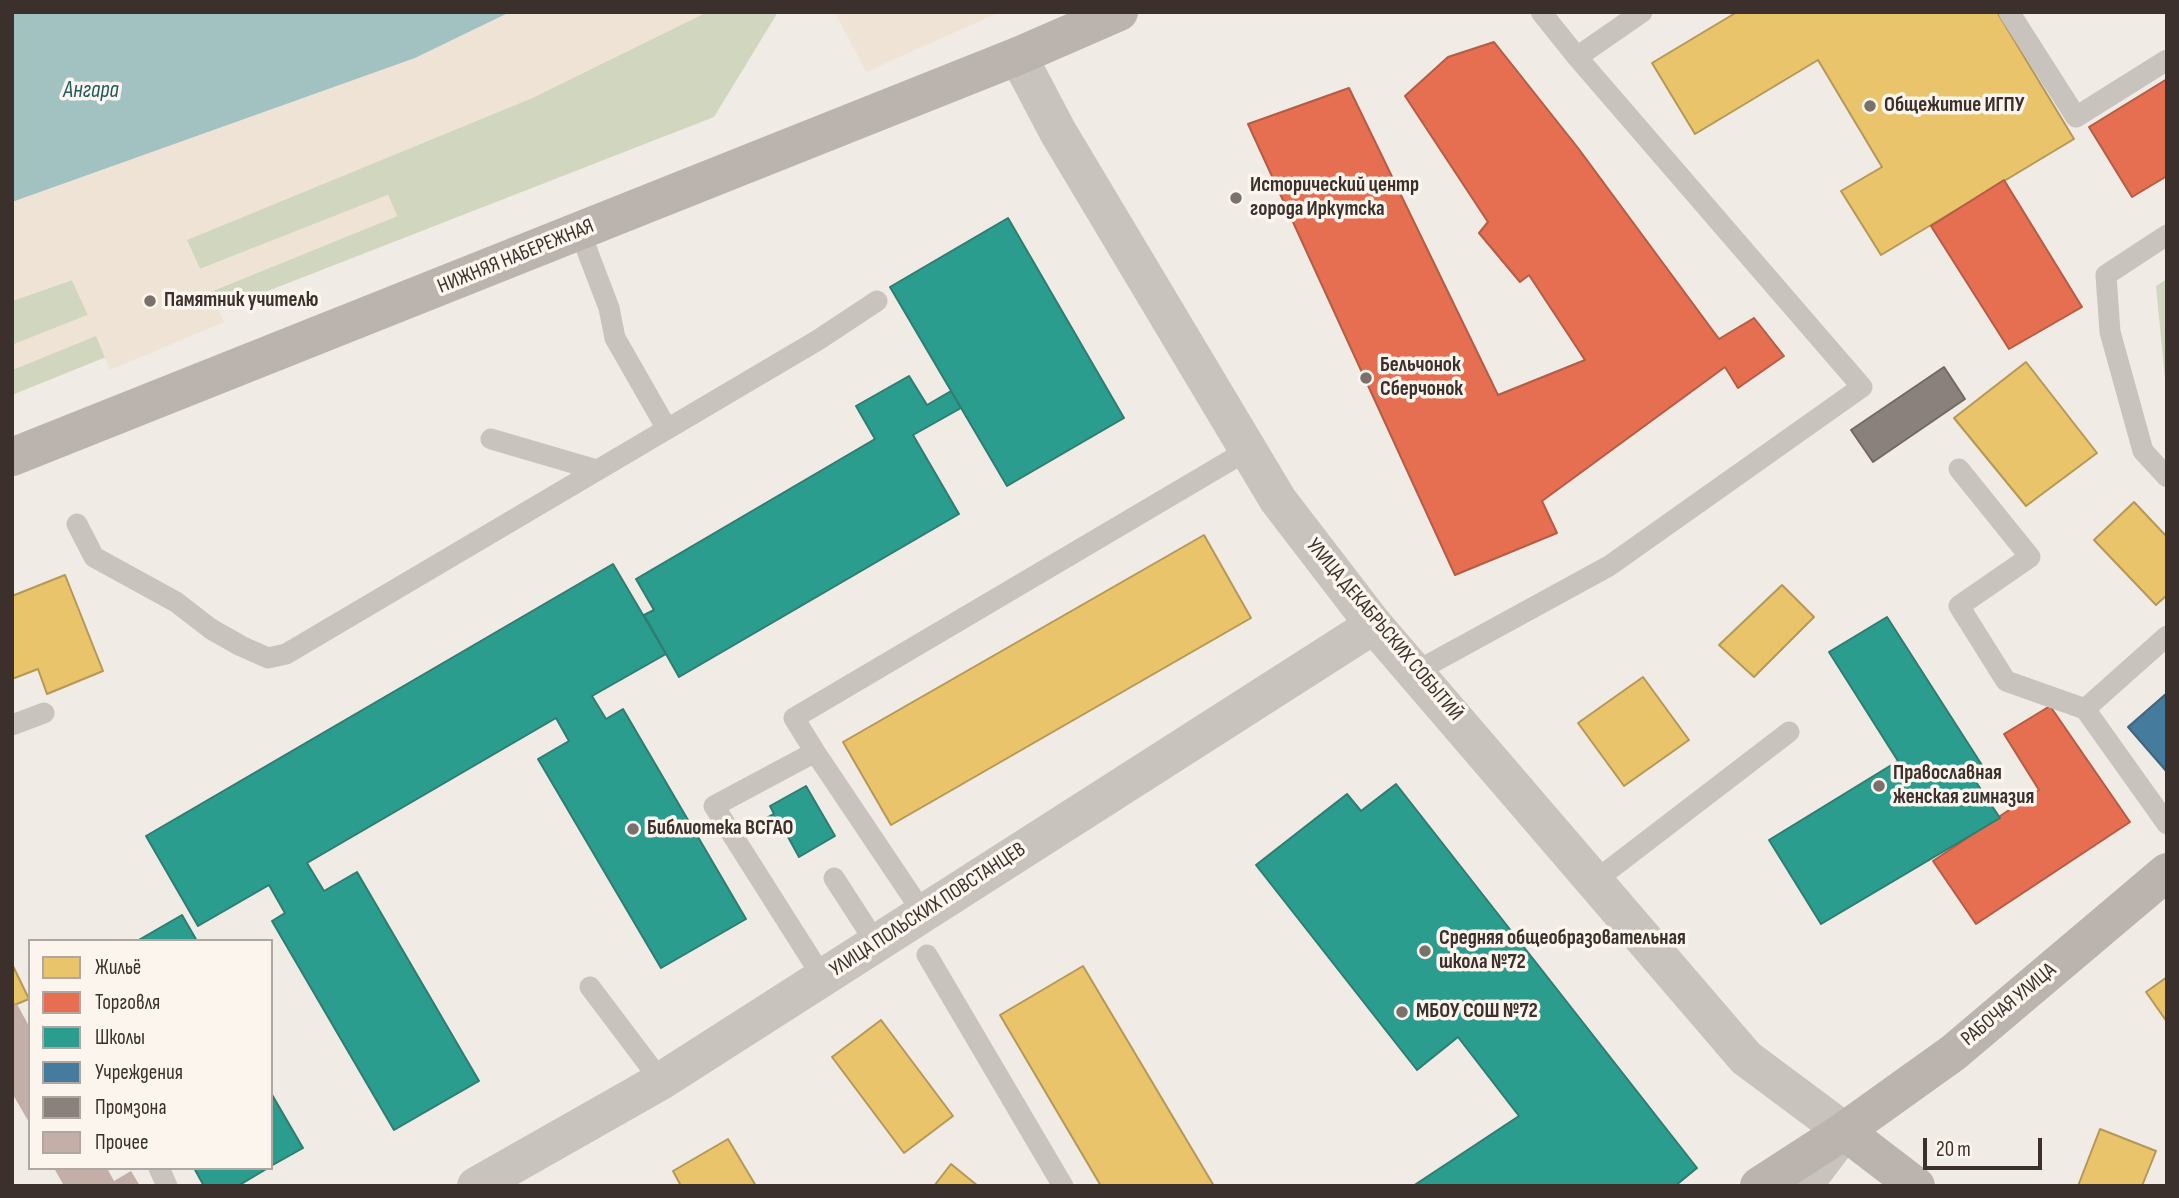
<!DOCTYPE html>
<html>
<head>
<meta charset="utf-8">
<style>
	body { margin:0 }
	#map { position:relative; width:2179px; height:1198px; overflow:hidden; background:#f0ebe5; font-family:"Sofia Sans Condensed",sans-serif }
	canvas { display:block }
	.frame { position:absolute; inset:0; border:14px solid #3b302b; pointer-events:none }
	.legend { position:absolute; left:28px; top:939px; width:245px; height:231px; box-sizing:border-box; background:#fbf5ee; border:2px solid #aea6a0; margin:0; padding:9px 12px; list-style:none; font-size:21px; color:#3b302b }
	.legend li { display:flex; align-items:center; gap:14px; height:35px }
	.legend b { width:35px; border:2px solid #aea6a0 }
	.scale { position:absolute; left:1923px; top:1138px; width:119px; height:32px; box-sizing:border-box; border:4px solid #3b302b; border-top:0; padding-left:9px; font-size:21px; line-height:24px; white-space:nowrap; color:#3b302b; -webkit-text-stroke:5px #fbf5ee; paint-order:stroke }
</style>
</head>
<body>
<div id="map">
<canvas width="2179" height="1198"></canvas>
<div class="frame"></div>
<ul class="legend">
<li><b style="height:19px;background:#e9c46a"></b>Жильё</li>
<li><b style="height:19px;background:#e76f51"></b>Торговля</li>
<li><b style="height:19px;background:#2a9d8f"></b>Школы</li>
<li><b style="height:19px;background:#457b9d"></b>Учреждения</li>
<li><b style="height:19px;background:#8a817c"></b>Промзона</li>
<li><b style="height:19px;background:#c3afa7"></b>Прочее</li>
</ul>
<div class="scale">20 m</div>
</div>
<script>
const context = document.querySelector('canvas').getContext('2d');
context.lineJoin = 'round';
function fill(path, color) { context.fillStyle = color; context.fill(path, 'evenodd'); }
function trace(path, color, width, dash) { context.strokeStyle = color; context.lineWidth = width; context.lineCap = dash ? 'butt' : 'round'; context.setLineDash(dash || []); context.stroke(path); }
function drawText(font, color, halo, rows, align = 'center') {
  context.font = font + ' "Sofia Sans Condensed",sans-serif'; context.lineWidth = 7; context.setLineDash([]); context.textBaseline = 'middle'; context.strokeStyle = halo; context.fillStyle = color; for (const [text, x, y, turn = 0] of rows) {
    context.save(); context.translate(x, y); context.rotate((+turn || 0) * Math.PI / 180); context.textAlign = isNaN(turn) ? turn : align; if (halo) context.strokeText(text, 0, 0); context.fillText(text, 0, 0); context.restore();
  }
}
fill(new Path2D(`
	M707,12H778L714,117L219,310L210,292L397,216L388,195L200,269L186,240L532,98Z
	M2167,279V399L2156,286Z
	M72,280L88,315L12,345V301Z
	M97,335L106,357L12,395V370Z`), '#d1d6bf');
fill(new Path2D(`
	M510,12H707L532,98L187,240L200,269L388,195L397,216L210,292L224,322L110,370L96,336L12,370V345L88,315L72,280L12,301V202L415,58Z
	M835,12H1000L866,72Z`), '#eee3d5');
fill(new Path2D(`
	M12,12H510L415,58L12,202Z`), '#a1c2c1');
const homes = new Path2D(`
	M1737,12H1997L2074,139L1881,255L1841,191L1882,167L1818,60L1695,134L1652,63Z
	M2026,362L2097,453L2026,506L1954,418Z
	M2134,502L2167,537V595L2156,605L2094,540Z
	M1204,535L1251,618L891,825L843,742Z
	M65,575L103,671L47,694L38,669L12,679V596Z
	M1782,585L1814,617L1754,677L1719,645Z
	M1643,677L1689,740L1624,786L1578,723Z
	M12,964L29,999L12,1006Z
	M1083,966L1214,1186H1101L1000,1015Z
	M2167,977V1022L2146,992Z
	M881,1020L953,1116L904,1153L832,1057Z
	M2100,1129L2156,1151L2142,1186H2078Z
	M728,1139L756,1186H681L673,1171Z
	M951,1164L978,1186H934Z`);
fill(homes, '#e9c46a');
trace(homes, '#b59857', 2);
const shops = new Path2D(`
	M1494,42L1578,148L1719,339L1754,318L1784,356L1738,388L1725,367L1542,501L1557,533L1455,575L1248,124L1349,88L1498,395L1585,360L1529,275L1520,282L1479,233L1488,222L1405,96L1448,57Z
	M2167,79V176L2132,197L2089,127Z
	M2004,180L2082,307L2009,349L1931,226Z
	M2050,706L2130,822L1976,924L1933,861L2039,790L2004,734Z`);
fill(shops, '#e76f51');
trace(shops, '#b35c46', 2);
const schools = new Path2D(`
	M1008,218L1124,418L1007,486L890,287Z
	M909,376L927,405L951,391L961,408L913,435L959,514L679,677L644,615L654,610L636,579L875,439L856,406Z
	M613,564L666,654L592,696L606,719L623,709L746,919L661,968L538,759L569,741L556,718L307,863L324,891L357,872L479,1081L394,1130L272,921L285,913L269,885L198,926L146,836Z
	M1887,617L1987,773L1974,779L2000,818L1821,924L1769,840L1898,761L1829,652Z
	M1396,784L1697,1168L1675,1186H1413L1519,1116L1458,1037L1417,1070L1256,865L1347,794L1361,811Z
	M806,786L835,836L799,857L782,826L768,834L761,821L774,814L770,806Z
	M182,915L197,941H137Z
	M271,1093L303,1148L271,1166Z
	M194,1168H268L238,1186H204Z`);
fill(schools, '#2a9d8f');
trace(schools, '#2f7c71', 2);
const public = new Path2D(`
	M2167,693V772L2128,727Z`);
fill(public, '#457b9d');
trace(public, '#42647b', 2);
const industry = new Path2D(`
	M1944,367L1965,399L1873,462L1851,430Z`);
fill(industry, '#8a817c');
trace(industry, '#726964', 2);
fill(new Path2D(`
	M17,1004L30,1028V1124L12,1093V1006Z
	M54,1168H107L114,1181L131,1171L140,1186H64Z`), '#c3afa7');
trace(new Path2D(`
	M1541,12L1577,57L1642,12
	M2009,12L2076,117L2167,60
	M580,232L609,308L615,338L667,429
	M2167,235L2106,275L2110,332L2143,451L2167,477
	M491,439L597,470
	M1959,469L2030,557L1959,606L2006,681L2085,709L2167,824
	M77,524L94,557L176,602L211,629L241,646L268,658L286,654L818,340L877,301
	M1417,671L1609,566L1862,387L1577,57
	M2085,709L2167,636
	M12,725L44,713
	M815,752L794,718L1248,450
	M834,878L876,943
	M1596,880L1789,732
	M927,955L1063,1186
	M823,978L714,806L815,752L923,913
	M590,987L661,1081
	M159,1168L167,1186`), '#c9c3be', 21);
trace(new Path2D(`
	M476,1186L661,1081L1374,625
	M1803,1186L1843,1133`), '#c9c3be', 38);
trace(new Path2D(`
	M1018,56L1058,132L1278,500L1374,625L1746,1058L1844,1131`), '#c9c3be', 38);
trace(new Path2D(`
	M12,457L1018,56L1119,12
	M1844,1131L1916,1186
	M1759,1186L1844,1131L1953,1053L2167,872`), '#bab3ae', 38);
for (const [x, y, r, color] of [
	[1870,106,7,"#7a716c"],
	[1236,198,7,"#7a716c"],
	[150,301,7,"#7a716c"],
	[1366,378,7,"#7a716c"],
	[1879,786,7,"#7a716c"],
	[633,829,7,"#7a716c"],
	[1425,951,7,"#7a716c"],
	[1402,1012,7,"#7a716c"]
]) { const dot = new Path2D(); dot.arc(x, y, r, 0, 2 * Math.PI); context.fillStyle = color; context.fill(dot); trace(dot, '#fbf5ee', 2.5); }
drawText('bold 21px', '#3b302b', '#fbf5ee', [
	["Общежитие ИГПУ",1884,106],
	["Исторический центр",1250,186],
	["города Иркутска",1250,210],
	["Памятник учителю",164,301],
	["Бельчонок",1380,366],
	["Сберчонок",1380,390],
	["Православная",1893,774],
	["женская гимназия",1893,798],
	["Библиотека ВСГАО",647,829],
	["Средняя общеобразовательная",1439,939],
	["школа №72",1439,963],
	["МБОУ СОШ №72",1416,1012]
], 'left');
drawText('21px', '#3b302b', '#fbf5ee', [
	["НИЖНЯЯ НАБЕРЕЖНАЯ",516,257,-22],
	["УЛИЦА ДЕКАБРЬСКИХ СОБЫТИЙ",1384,630,50],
	["УЛИЦА ПОЛЬСКИХ ПОВСТАНЦЕВ",928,910,-33],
	["РАБОЧАЯ УЛИЦА",2009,1005,-40]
]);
drawText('italic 23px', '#1f5a5e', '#fbf5ee', [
	["Ангара",91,91]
]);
</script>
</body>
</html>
